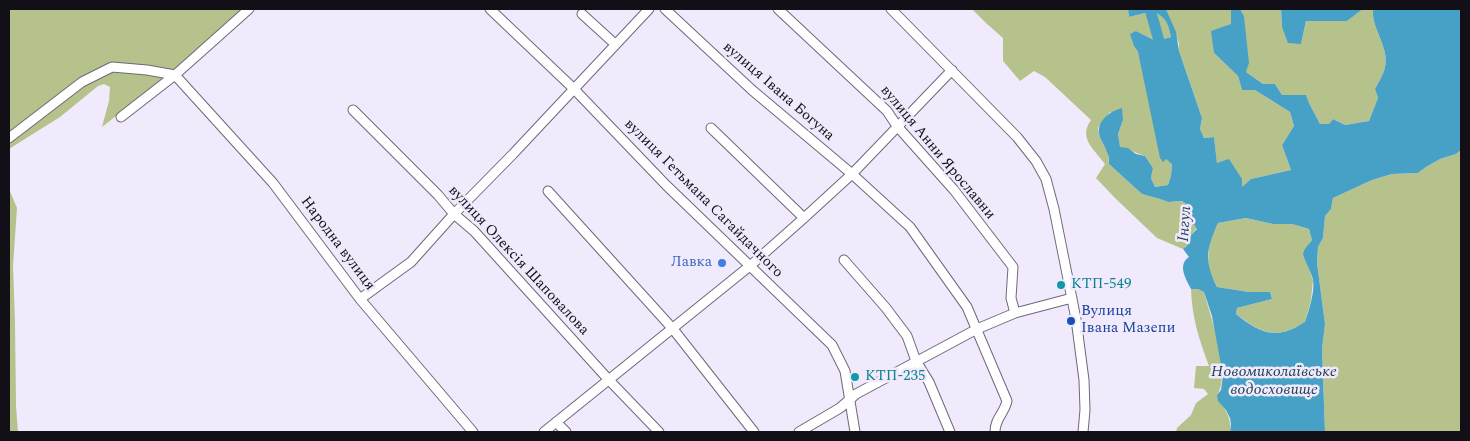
<!DOCTYPE html>
<html>
<head>
<meta charset="utf-8">
<style>
	body { margin:0 }
	#map { position:relative; width:1470px; height:441px; overflow:hidden; background:#f1e9fc; font-family:Spectral,serif }
	canvas { display:block }
	.frame { position:absolute; inset:0; border:10px solid #121016; pointer-events:none }
</style>
</head>
<body>
<div id="map">
<canvas width="1470" height="441"></canvas>
<div class="frame"></div>
</div>
<script>
const context = document.querySelector('canvas').getContext('2d');
context.lineJoin = 'round';
function fill(path, color) { context.fillStyle = color; context.fill(path, 'evenodd'); }
function trace(path, color, width, dash) { context.strokeStyle = color; context.lineWidth = width; context.lineCap = dash ? 'butt' : 'round'; context.setLineDash(dash || []); context.stroke(path); }
function drawText(font, color, halo, rows, align = 'center') {
  context.font = font + ' Spectral,serif'; context.lineWidth = 5; context.setLineDash([]); context.textBaseline = 'middle'; context.strokeStyle = halo; context.fillStyle = color; for (const [text, x, y, turn = 0] of rows) {
    context.save(); context.translate(x, y); context.rotate((+turn || 0) * Math.PI / 180); context.textAlign = isNaN(turn) ? turn : align; if (halo) context.strokeText(text, 0, 0); context.fillText(text, 0, 0); context.restore();
  }
}
fill(new Path2D(`
	M9,9H242L176,69L102,127L109,101L110,87L104,84L98,86L60,117L9,149Z
	M972,9H1128L1129,17L1153,11C1167,18 1168,22 1171,37L1156,41L1136,31L1134,46L1138,52L1166,159L1172,163L1171,176L1168,185L1155,187L1151,178L1153,168L1145,156C1134,153 1131,148 1120,148L1118,134L1123,120L1110,112L1098,128L1099,135L1108,153L1109,164L1142,194L1160,199L1168,202L1182,201L1189,206L1193,223L1197,228L1190,236L1187,246L1183,249L1157,238L1115,198L1096,178L1105,164C1094,149 1078,138 1091,120L1045,77L1034,71L1020,81L1003,61V38L986,23Z
	M1166,9H1231V24L1214,53L1238,76L1242,90H1255L1290,112L1294,126L1282,145L1291,170L1251,179L1241,188L1217,163L1214,137L1204,138L1200,129L1202,118L1179,51V43Z
	M1240,9H1281L1282,27L1301,44L1306,21H1347L1363,9H1373C1371,30 1392,49 1384,71C1382,77 1378,83 1375,89L1378,98L1369,121L1345,125L1333,119L1329,124H1320L1309,103L1306,95H1282L1275,84H1263L1246,72L1244,16Z
	M1461,150V432H1325L1322,349L1325,324L1317,263L1318,247L1323,238L1325,216L1331,209L1333,198L1372,180L1392,174L1418,173L1426,167L1440,159L1456,154Z
	M9,189L17,208L13,266L15,322L16,406L18,432H9Z
	M1246,218L1273,224H1292L1309,229L1312,240L1303,252L1313,280L1311,300L1305,322C1298,326 1290,331 1283,332C1264,336 1250,324 1236,314L1237,308L1272,299L1270,292H1249L1217,287L1208,267L1209,243L1218,223Z
	M1191,289H1198L1204,292C1210,316 1232,374 1217,395C1224,409 1232,416 1230,432H1176L1177,428L1191,415L1196,403L1208,394L1204,389L1194,388L1196,366H1209C1199,339 1192,318 1191,289Z`), '#b6c28c');
fill(new Path2D(`
	M1128,9H1166L1176,32L1179,51L1202,118L1200,129L1204,138L1214,137L1217,163L1229,159L1242,179V187L1251,179L1291,170L1282,145L1294,126L1290,112L1255,90H1242L1238,76L1214,53L1211,31L1231,24V9H1240L1244,16L1249,63L1246,72L1263,84H1275L1282,95H1306L1309,103L1320,124H1329L1333,119L1345,125L1369,121L1378,98L1375,89C1378,83 1382,77 1384,71C1392,49 1371,30 1373,9H1461V11L1460,12L1461,18V150L1456,154L1440,159L1426,167L1418,173L1392,174L1372,180L1333,198L1331,209L1325,216L1323,238L1318,247L1317,263L1325,324L1322,349L1325,432H1230L1231,424L1230,418L1226,410L1218,401L1217,395L1221,390L1223,376L1212,316L1204,292L1198,289H1191C1186,279 1177,265 1189,257L1183,249L1187,246L1190,236L1197,229C1192,222 1189,215 1189,206L1182,201L1168,202L1160,199L1142,194L1109,164C1109,160 1109,156 1107,152C1103,140 1094,134 1102,121C1108,113 1113,111 1122,108L1123,120L1118,134L1120,147L1128,148L1136,154L1145,156L1153,168L1151,178L1155,187L1168,185L1171,176L1172,164L1166,159L1163,162L1160,158L1138,52L1134,46L1130,34L1136,31L1156,41L1171,37C1168,22 1166,18 1153,11L1129,17ZM1246,218L1273,224H1292L1309,229L1312,240C1309,244 1304,249 1303,253C1303,257 1311,272 1313,279C1315,293 1309,309 1305,322C1298,326 1290,331 1283,332C1264,336 1250,325 1236,314L1237,308L1272,299L1270,292H1249L1217,287C1204,260 1206,250 1218,223Z
	M1281,9H1363L1347,21H1306L1301,44L1288,43L1282,27Z`), '#47a1c7');
trace(new Path2D(`
	M1150,9L1163,55`), '#47a1c7', 11);
const minor = new Path2D(`
	M490,9L573,88L666,185L832,345L845,371L855,432
	M665,9L752,90L852,174L910,227L967,307L1007,401C1004,414 995,418 995,432
	M778,9L887,111L897,126L954,190L1013,267L1011,298L1015,313
	M891,9L1017,137L1036,161L1046,179L1054,209L1076,319L1084,380L1085,410L1083,432
	M582,14L615,44
	M353,110L438,195L454,214L474,231L608,379L659,432
	M121,117L175,75L249,9
	M711,128L804,218
	M9,138L82,82L112,67L147,70L175,75L273,183L360,299L473,432
	M548,191L673,329L754,432
	M844,260L886,308L907,336L916,361L929,382L950,432
	M360,299L411,262L454,214L513,154L649,9
	M556,422L566,432
	M544,432L751,265L804,218L852,174L952,70
	M799,432L840,408L856,394L977,329L1015,313L1072,298`);
trace(minor, '#6f6879', 11);
trace(minor, '#fff', 9);
for (const [x, y, r, color] of [
	[722,263,5,"#3f7fe0"],
	[1061,285,5,"#0f9aa8"],
	[1071,321,5,"#1a4fb4"],
	[855,377,5,"#0f9aa8"]
]) { const dot = new Path2D(); dot.arc(x, y, r, 0, 2 * Math.PI); context.fillStyle = color; context.fill(dot); trace(dot, '#f1e9fc', 2); }
drawText('15px', '#121016', '#f1e9fc', [
	["вулиця Івана Богуна",778,92,41],
	["вулиця Анни Ярославни",937,153,50],
	["вулиця Гетьмана Сагайдачного",703,199,45],
	["Народна вулиця",337,244,53],
	["вулиця Олексія Шаповалова",518,261,47]
]);
drawText('15px', '#366cbe', '#f1e9fc', [
	["Лавка",712,263]
], 'right');
drawText('15px', '#0d838f', '#f1e9fc', [
	["КТП-549",1071,285],
	["КТП-235",865,377]
], 'left');
drawText('15px', '#164399', '#f1e9fc', [
	["Вулиця",1081,312],
	["Івана Мазепи",1081,329]
], 'left');
drawText('italic 16px', '#1c4354', '#f1e9fc', [
	["Інгул",1186,224,-86],
	["Новомиколаївське",1274,373],
	["водосховище",1274,391]
]);
</script>
</body>
</html>
